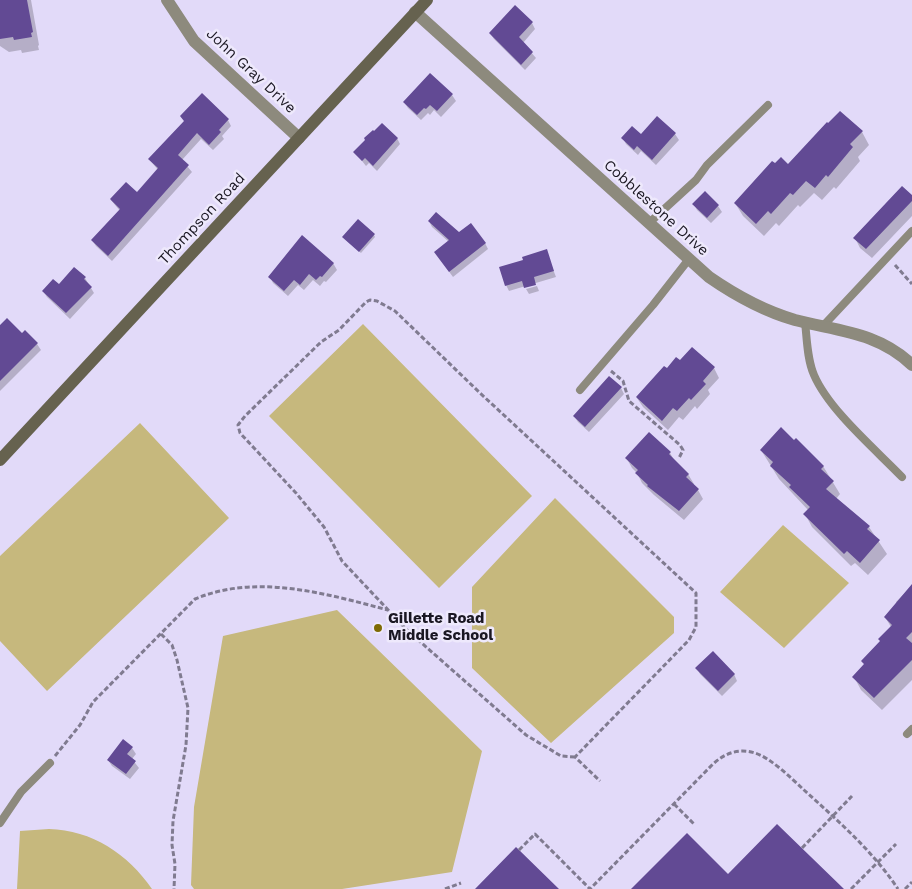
<!DOCTYPE html>
<html>
<head>
<meta charset="utf-8">
<style>
	body { margin:0 }
	canvas { display:block; background:#e2daf9 }
</style>
</head>
<body>
<canvas width="912" height="889"></canvas>
<script>
const context = document.querySelector('canvas').getContext('2d');
context.lineJoin = 'round';
function fill(path, color) { context.fillStyle = color; context.fill(path, 'evenodd'); }
function trace(path, color, width, dash) { context.strokeStyle = color; context.lineWidth = width; context.lineCap = dash ? 'butt' : 'round'; context.setLineDash(dash || []); context.stroke(path); }
function drawText(font, color, halo, rows, align = 'center') {
  context.font = font + ' "Work Sans",sans-serif'; context.lineWidth = 5; context.setLineDash([]); context.textBaseline = 'middle'; context.strokeStyle = halo; context.fillStyle = color; for (const [text, x, y, turn = 0] of rows) {
    context.save(); context.translate(x, y); context.rotate((+turn || 0) * Math.PI / 180); context.textAlign = isNaN(turn) ? turn : align; if (halo) context.strokeText(text, 0, 0); context.fillText(text, 0, 0); context.restore();
  }
}
fill(new Path2D(`
	M363,324L532,496L439,588L269,416Z
	M140,423L229,518L47,691L0,641V556Z
	M555,498L674,617V633L551,743L472,668V587Z
	M783,525L849,583L784,648L720,592Z
	M337,610L482,751L452,872L342,889H194L191,885L194,807L223,636Z
	M49,829C92,830 128,854 152,889H17L20,831Z`), '#c6b87d');
fill(new Path2D(`
	M0,0H31L39,45L38,46L39,50L22,53L21,50L9,52L0,46Z
	M532,23L535,29L523,43L536,58L525,70L494,39L490,33Z
	M452,95L456,101L441,117L434,110L430,115L428,113L421,120L408,108L404,102Z
	M181,117L228,120L231,126L222,136L224,139L213,150L201,139L182,160L192,172L112,261L96,246L92,240L120,211L111,200L137,193L158,170L149,159L185,122Z
	M657,118L675,134L679,140L656,165L641,151L638,155L626,144L623,138L641,136Z
	M862,132L869,145L858,157L860,161L836,189L834,187L822,200L814,193L800,207L798,205L779,226L776,223L764,236L743,216L735,203L775,165L788,166Z
	M397,138L400,144L377,171L369,163L366,166L355,152Z
	M705,193L718,206L722,212L711,223L697,210L694,204Z
	M912,197V216L872,258L860,248L855,238Z
	M429,221L485,243L488,249L453,277L439,258L449,242L432,227Z
	M374,235L375,237L361,253L346,240Z
	M546,251L556,277L509,291L506,285L525,261Z
	M333,263L337,270L326,282L324,281L320,286L313,280L304,290L298,285L288,296L273,283L270,277Z
	M85,278L94,293L70,319L47,297L43,291Z
	M537,286L539,291L529,294L526,289Z
	M0,327L22,335L25,332L37,344L41,350L0,391Z
	M714,368L719,378L708,390L710,394L697,409L695,406L683,420L679,417L668,430L643,407L637,398L667,370Z
	M621,388L624,394L589,432L578,422L574,416Z
	M761,450L823,466L840,494L836,499L869,527L887,554L868,575L855,563L851,566L812,527L805,514L808,510L779,479Z
	M670,453L674,460L688,474L694,484L693,485L698,490L703,499L684,520L654,495L642,483L637,473L632,468L627,459Z
	M912,586V680L882,710L861,690L854,677L865,665L891,627L885,617L897,604L896,602Z
	M697,668L734,674L737,681L722,696L700,674Z
	M132,748L136,754L132,759L139,768L130,779L112,766L108,760Z`), '#0003');
fill(new Path2D(`
	M0,0H27L33,32L31,33L32,37L14,40L13,37L0,39Z
	M515,5L533,22L519,37L533,52L521,65L489,33Z
	M430,73L453,94L437,111L430,105L426,109L424,108L417,115L403,102Z
	M202,93L229,119L219,130L221,132L209,145L197,133L178,155L189,165L108,256L91,240L120,209L110,199L126,182L137,192L158,168L148,159L184,121L180,116Z
	M840,111L863,131L850,144L853,147L828,177L826,175L815,188L806,181L793,195L790,193L771,214L768,211L756,224L734,203L772,161L775,163L781,157L788,164L827,122L828,123Z
	M657,116L676,133L652,160L637,146L634,150L621,138L632,126L641,134Z
	M382,123L398,138L373,166L365,158L362,161L353,152L365,140L364,138L373,130L374,131Z
	M902,186L912,195V201L866,249L853,238Z
	M705,191L719,205L707,218L692,204Z
	M436,212L459,232L471,223L486,243L449,272L434,252L449,240L428,221Z
	M358,219L375,234L359,252L342,237Z
	M302,235L334,263L322,277L320,276L316,280L309,274L300,285L294,280L284,291L268,277Z
	M547,249L554,271L534,277L536,285L524,288L522,281L505,286L499,267L523,260L522,257Z
	M74,267L86,277L84,279L92,287L66,313L42,291L53,279L59,284Z
	M7,318L22,333L25,330L38,343L0,381V325Z
	M692,347L715,367L703,381L706,384L691,400L689,398L677,411L673,408L662,421L636,397L664,366L667,368L676,357L680,360Z
	M609,376L622,387L585,427L573,416Z
	M781,427L794,440L796,438L824,466L821,469L834,481L826,489L870,526L867,529L880,540L860,563L847,551L844,554L803,514L810,507L789,487L791,485L770,466L773,462L760,450Z
	M649,432L671,452L669,454L689,474L686,477L699,489L679,511L647,486L648,485L635,473L638,470L625,458Z
	M912,584V632L906,638L912,643V660L874,698L852,677L864,664L861,661L880,641L878,639L892,625L884,617Z
	M713,651L735,674L718,691L695,668Z
	M123,739L133,747L127,754L136,761L126,774L107,760Z
	M777,824L844,889H631L687,833L728,874Z
	M516,847L559,889H475Z`), '#624a94');
trace(new Path2D(`
	M895,265L912,284
	M611,371L623,381L629,401L680,445L683,450L679,458
	M161,634L172,645L177,660L188,708L186,745L173,821L172,845L175,864L174,889
	M55,756L80,725L93,702L195,599C257,573 327,594 388,610
	M575,757L561,756L526,735L408,631L342,561L324,527L296,493L240,433L238,425L245,416L321,342L339,330L366,302L370,300L377,301L395,311L480,393L696,593V627L689,640L575,757L600,781
	M674,804L695,825
	M802,848L852,796
	M519,850L535,834L590,889L713,764C725,753 739,748 755,753C771,758 791,778 804,790C838,821 872,850 898,889
	M445,889L461,883
	M851,889L896,844
	M905,889L912,882`), '#807b90', 3, [5, 2.5]);
trace(new Path2D(`
	M649,223L696,180L707,165L768,105
	M805,322C807,339 807,359 814,375C829,410 875,449 902,477
	M823,326L912,231
	M580,390L653,305L689,259
	M907,734L912,729
	M0,823L21,792L50,763`), '#8d8a7d', 8);
trace(new Path2D(`
	M167,0L194,41L299,138
	M415,12L709,277C735,295 764,311 795,320C837,331 878,332 912,365`), '#8d8a7d', 12);
trace(new Path2D(`
	M0,460L427,0`), '#66624f', 12);
for (const [x, y, r, color] of [
	[378,628,5,"#7e6a03"]
]) { const dot = new Path2D(); dot.arc(x, y, r, 0, 2 * Math.PI); context.fillStyle = color; context.fill(dot); trace(dot, '#eee9fc', 2); }
drawText('15px', '#1a1722', '#eee9fc', [
	["John Gray Drive",251,71,43],
	["Cobblestone Drive",656,208,42],
	["Thompson Road",202,219,-47]
]);
drawText('bold 15px', '#1a1722', '#eee9fc', [
	["Gillette Road",388,619],
	["Middle School",388,636]
], 'left');
</script>
</body>
</html>
